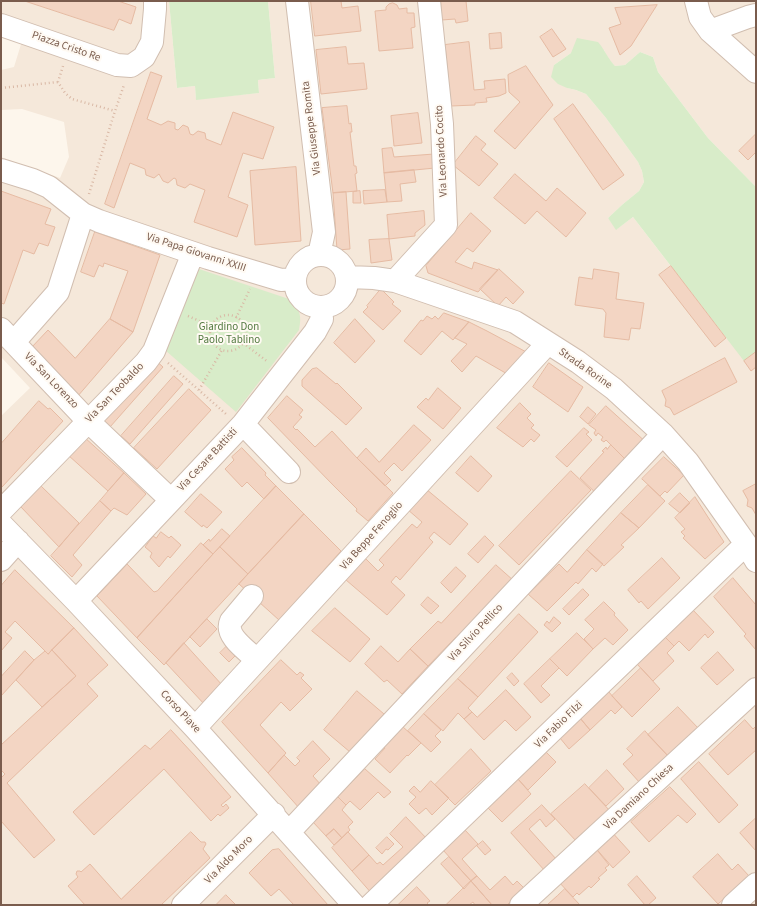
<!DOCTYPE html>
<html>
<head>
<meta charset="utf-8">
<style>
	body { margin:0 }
	#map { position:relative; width:757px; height:906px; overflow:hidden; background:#fdf6ec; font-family:"Source Sans 3",sans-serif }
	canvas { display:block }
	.frame { position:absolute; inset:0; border:2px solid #7a5c4d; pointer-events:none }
</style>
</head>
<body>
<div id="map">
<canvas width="757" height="906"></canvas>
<div class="frame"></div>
</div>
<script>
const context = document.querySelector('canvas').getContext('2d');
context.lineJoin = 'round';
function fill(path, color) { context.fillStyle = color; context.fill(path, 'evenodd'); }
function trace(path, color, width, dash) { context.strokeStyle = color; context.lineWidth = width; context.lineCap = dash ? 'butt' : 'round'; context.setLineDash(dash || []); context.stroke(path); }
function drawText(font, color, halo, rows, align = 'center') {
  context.font = font + ' "Source Sans 3",sans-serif'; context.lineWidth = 4; context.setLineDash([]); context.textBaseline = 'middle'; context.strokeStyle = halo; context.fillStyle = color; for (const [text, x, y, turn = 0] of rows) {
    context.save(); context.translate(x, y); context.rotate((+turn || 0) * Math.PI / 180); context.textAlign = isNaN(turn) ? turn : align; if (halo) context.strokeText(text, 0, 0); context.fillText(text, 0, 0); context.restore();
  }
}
fill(new Path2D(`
	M1,1H169L177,88L195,86L196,99L259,93L258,80L275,78L268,1H756V187L708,138L658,72L653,57L640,52L625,65L615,66L608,59L604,50L571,53L554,65L567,88L576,90L586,94L606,118L638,162L642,171L644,182L639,191L623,204L608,218L617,229L633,217L726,338L756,352V905H1V416L30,388L1,357V157L60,178L69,157L64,122L22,109L1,110V70L14,67L22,41L1,34Z`), '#f5e8da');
fill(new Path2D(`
	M169,1H268L275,78L258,80L259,93L196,100L195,86L177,88Z
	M577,38L598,42C605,50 608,59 615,66L625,65L640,52L653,57L658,72L708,138L756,187V352L744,361L633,217L616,230L608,218L623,204L639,191L644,182L642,171L638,162L606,118L586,94L576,90L567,88L558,84L551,77L554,65L571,53Z
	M199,269L289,299C300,310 302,315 299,330L236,412L165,350Z`), '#d8ecc9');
const building = new Path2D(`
	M25,1H118L136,7L131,24L119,19L114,30Z
	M311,1H341L342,8L358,6L361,31L315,36Z
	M441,1H466L468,21L456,23L455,19L442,20Z
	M393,3L397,5L399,9L407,8V13H414L415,27L411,28L413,48L379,51L375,11L386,10V7L389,4Z
	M657,5L631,46L620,55L609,28L621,24L615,8Z
	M552,29L566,49L553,57L540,37Z
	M501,33L502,48L490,49L489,34Z
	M469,42L474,90L485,89L484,81L505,79L506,93L499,96L486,98L487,102L475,103V105L451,106L445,45Z
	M346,47L348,64L364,63L367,89L321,94L316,50Z
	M526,66L553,105L515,149L494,131L520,102L509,92L508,75Z
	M151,72L162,76L147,119L161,125L168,121L175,123V129L178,130L183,125L188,127L190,134L193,135L198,131L205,133L206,139L221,145L233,112L274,127L263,159L243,153L228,197L248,205L237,237L194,222L205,190L190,184L185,188L177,185L176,179L174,178L168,183L163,181L159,174L154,178L146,175L145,169L130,163L114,208L105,204Z
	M573,104L624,175L603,190L554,119Z
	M347,106L349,124L351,123L352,132H350L354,166H356L357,173L355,174L357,191L333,193L322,108Z
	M418,113L422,143L394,146L391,116Z
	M756,134V152L748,160L739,151Z
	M476,136L486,144L481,150L498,164L479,186L453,165Z
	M392,148L394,157L434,154L435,168L384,173L382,149Z
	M296,167L301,241L255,245L250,171Z
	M414,170L416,182L400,184L402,201L387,202L384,173Z
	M515,174L546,201L557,188L586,213L566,237L537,211L525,224L494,198Z
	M385,190L387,202L364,204L363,191Z
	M1,191L51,209L45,224L55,227L48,246L39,243L34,254L23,250L4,304L1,303Z
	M360,191L361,203H353V192Z
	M346,192L350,249L337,250L333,193Z
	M424,211L425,225L415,233V236L389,239L387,215Z
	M471,213L491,231L473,252L467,248L455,262L472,269L474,262L498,270L478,292L428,273L426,266Z
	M95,232L160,255L133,332L110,319L128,271L104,263L103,267L99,265L94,277L81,272Z
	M389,239L392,260L371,263L369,240Z
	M671,266L726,338L715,347L659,275Z
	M499,269L524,292L513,304L506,297L498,306L480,289Z
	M594,269L619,273L616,299L644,303L640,329L631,328L629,340L604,337L606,313L603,309L575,305L579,277L592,279Z
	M381,289L394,302L392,304L401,311L383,330L363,312L368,307L367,306Z
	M444,313L469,322L453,340L442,331L421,355L404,341L421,320L423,321L427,316L432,319L435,316L438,319Z
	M110,319L133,332L77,397L31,348L48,330L75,358Z
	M355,319L375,341L355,363L334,343Z
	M469,322L487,331L530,354L509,375L476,356L462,372L451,361L467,344L455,338Z
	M756,352V367L751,371L744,361Z
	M153,358L163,367L110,427L101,418Z
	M725,358L737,382L674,415L670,408L665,406L666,400L662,391Z
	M549,363L583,387L568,412L533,387Z
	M317,368L336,384L337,383L362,408L346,425L302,386V380L312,369Z
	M174,376L183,384L130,444L121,436Z
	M438,388L461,408L443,429L417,407L426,398L428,400Z
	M189,389L211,410L157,469L134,448Z
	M287,396L303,410L299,415L302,417L293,427L296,430L297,429L315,447L332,431L357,458L393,493L368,521L356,511L357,509L332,484L268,418Z
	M39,401L48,409L50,408L63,421L2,487L1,486V444Z
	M520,403L531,414L527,418L534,425L531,428L540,435L534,442L531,439L523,447L497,428Z
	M606,406L648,444L629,463L606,440L604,442L601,440L603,437L598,433L596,436L594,433L596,430L589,425Z
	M588,407L596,414L588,424L580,417Z
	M414,425L431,440L402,471L394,463L384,473L391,480L385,486L357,458L366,448L379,462Z
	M584,428L589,432L586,434L592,440L567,467L556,457Z
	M84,437L124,473L108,491L68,455Z
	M611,445L629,463L598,495L580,478L604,452L602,451L606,447L607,449Z
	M242,448L266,473L265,475L276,486L264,499L247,482L242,487L225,469L234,460L232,457Z
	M471,456L492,476L478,492L456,473Z
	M664,457L684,475L667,493L665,491L660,496L642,479Z
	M571,471L591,490L519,565L499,546Z
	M124,473L146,494L127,515L114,508L111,511L100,501Z
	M756,484V515L752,508L747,506L748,500L743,491Z
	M648,485L665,501L639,528L621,513Z
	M41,486L79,523L59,547L21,507Z
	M276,486L304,514L248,574L220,547Z
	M426,489L468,524L450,545L434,532L429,538L433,542L400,580L396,576L391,582L405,595L387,615L346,580L365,558L378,571L384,565L379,560L412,524L417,528L422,522L407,509Z
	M680,493L690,503L680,513L669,504Z
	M201,494L222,512L207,528L203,525L202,527L185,512Z
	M695,497L724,542L705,559L683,538L685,536L681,532L685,529L675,518Z
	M100,501L111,511L73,555L82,565L72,577L51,556Z
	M621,513L639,528L621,545L624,547L604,566L587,550Z
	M304,514L341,551L279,620L239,584Z
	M222,529L230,536L213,554L203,545L209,539L210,541Z
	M161,532L169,538L171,536L181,545L170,558L168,556L159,567L150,557L152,553L145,547L153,536L156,538Z
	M485,536L494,545L478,563L468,554Z
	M201,543L213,554L137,638L97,596L127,564L154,592L157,591Z
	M220,547L248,574L164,665L137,638Z
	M587,550L603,564L596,572L592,568L578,584L576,582L547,611L528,594L559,564L567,572Z
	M662,558L680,578L648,609L641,601L639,603L628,590Z
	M496,565L514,581L458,640L456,637L428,666L410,649L438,621L441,623Z
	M456,567L466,576L451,593L441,583Z
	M15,570L74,628L48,654L15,621L5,632L12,638L1,651V586Z
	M733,578L756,605V650L744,636L746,634L714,597Z
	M583,589L589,595L569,615L563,609Z
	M428,597L439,606L431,614L421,605Z
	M604,602L615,613L614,615L628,630L613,645L605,638L593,649L584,639L594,629L585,620Z
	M335,608L370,639L350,662L312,631Z
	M692,609L714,632L708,638L705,634L689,651L679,641L674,646L664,636Z
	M519,614L538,632L478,697L458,679Z
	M554,617L561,623L552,632L544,625L547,621L549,623Z
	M207,619L217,629L200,647L190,637Z
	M74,628L108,665L87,684L98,696L7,783L55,840L34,858L1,821V778L5,774L1,770V745L76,676L52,650Z
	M577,633L593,649L567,676L550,659Z
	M664,636L674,646L667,653L674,661L653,681L636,663Z
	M184,643L223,686L205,705L166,663Z
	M230,643L238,653L229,662L220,653Z
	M381,646L398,662L410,649L428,666L402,694L387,680L384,682L365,664Z
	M52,650L76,676L42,707L16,680L34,660L45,651L48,654Z
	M25,651L34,660L1,696V677Z
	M718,652L734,670L717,685L701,668Z
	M550,659L559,668L541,686L550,695L541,703L524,684Z
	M281,660L297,675L300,672L304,675L301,678L312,689L290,711L281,702L260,725L286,753L268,773L222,722Z
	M641,668L660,689L632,717L612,696Z
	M512,673L519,681L514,686L507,678Z
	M458,679L478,697L468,708L472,712L464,719L458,713L443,731L424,714Z
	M506,690L531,717L516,731L505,720L484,740L464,719L472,712L477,717Z
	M357,691L384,714L350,752L324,730Z
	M608,691L622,707L615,714L611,710L590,730L580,718Z
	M678,707L699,729L669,757L648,735Z
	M424,714L441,730L435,736L441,742L431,752L408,731Z
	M580,718L590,730L569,749L560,738Z
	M745,720L753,729L756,726V750L728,775L709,754Z
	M403,727L421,743L408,756L407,755L390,773L375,759L385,748L384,747Z
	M171,730L195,756L231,797L221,805L223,807L226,804L229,808L220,816L218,814L211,821L164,769L94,835L73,812L145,745L150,749Z
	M645,731L669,757L640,783L623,764L633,755L627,749Z
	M313,741L330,759L313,776L322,786L300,809L268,773L284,755L295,766L300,761L297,758Z
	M471,749L491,771L455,805L435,785Z
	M546,752L556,762L528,790L518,779Z
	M699,762L738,805L719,823L681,779Z
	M365,769L391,792L384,798L378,792L360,810L350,801L346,805L338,797Z
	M607,770L624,789L606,806L589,788Z
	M518,779L531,794L502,822L488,808Z
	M431,781L449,798L432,815L426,808L419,814L409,804L416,797L409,791L414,786L420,792Z
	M585,784L610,811L577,842L551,814Z
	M670,787L696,814L687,823L678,815L649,842L631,822Z
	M338,797L346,805L342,810L353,822L348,827L350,830L342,838L334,829L326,836L313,822Z
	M542,805L555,819L546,827L540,819L529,829L557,860L545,871L511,833Z
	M406,817L429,841L373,895L352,871L369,855L377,864L380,862L383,865L403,847L390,834Z
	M756,818V851L740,833Z
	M334,829L342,838L334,845L326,836Z
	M465,830L478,844L462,859L477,876L471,881L443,850Z
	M610,830L630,852L613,868L593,845Z
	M191,832L201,842H205L206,844L203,849L210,858L161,905H85L68,886L78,877L76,874L77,871H80L81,872L90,864L121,899Z
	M348,832L369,855L352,871L332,848Z
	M387,837L394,844L388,850L386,849L382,854L376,848Z
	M483,841L491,850L485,855L477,846Z
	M593,845L609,865L605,868L607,870L598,878L600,879L591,888L589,886L579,895L577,893L573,897L556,879Z
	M279,849L328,905H294L279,889L271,896L249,873L272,850Z
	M718,854L732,870L738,864L749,876L718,904L693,877Z
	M449,857L471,881L464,889L441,864Z
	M477,876L490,890L505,876L513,885L517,881L525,889L507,905H492L471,881Z
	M637,876L656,898L648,905H645L628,885Z
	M471,881L492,905H475L473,902L469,905H446Z
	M417,887L430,901L427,903L429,905H398Z
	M565,889L580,905H547L557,896Z
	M226,895L236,905H216Z`);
fill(building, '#f3d5c3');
trace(building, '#e6bba3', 1);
const minor = new Path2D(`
	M297,1L324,232L319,255
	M696,1L700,17L710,31L756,72
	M1,25L117,65L131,66L144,57L152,42L155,9V1
	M710,31L748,17L756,15
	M1,170L33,180L49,187L83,214L99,221L208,258L281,280L294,279
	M295 281a26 26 0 1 1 52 0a26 26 0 1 1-52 0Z
	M347,277L374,278L395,281L515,322L578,362L614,389L663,434L688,462L746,544L756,561
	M395,281L446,225L442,124L429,1
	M1,329L88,421L171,500
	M14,342L58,292L83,214
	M243,424L289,472
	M1,511L146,362L154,351L193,253
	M1,524L76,601L195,728L354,905
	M1,560L18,541
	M252,596L231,621C224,636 248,651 257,660
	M76,601L243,424L315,332L322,319L321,308
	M195,728L548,343
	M289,832L663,434
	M183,905L274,814
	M371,905L746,544
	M521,905L756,689
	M733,905L756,884`);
trace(minor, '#d1beb0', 24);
trace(new Path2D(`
	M63,66L58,82L65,93L72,99L115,111
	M1,88L58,82
	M89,194L115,111L124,85
	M210 333a18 18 0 1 1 36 0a18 18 0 1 1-36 0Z
	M188,316L211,326
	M236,318L250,289
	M243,343L268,362
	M168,363L226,414
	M199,390L222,350`), '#d9b8a5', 2.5, [1, 3]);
trace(minor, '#fff', 22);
drawText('11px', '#7a5c4d', '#fffaf3', [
	["Piazza Cristo Re",66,47,19],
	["Via Giuseppe Romita",312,128,-97],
	["Via Leonardo Cocito",442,151,-93],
	["Via Papa Giovanni XXIII",196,253,18],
	["Strada Rorine",585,369,35],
	["Via San Lorenzo",51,381,46],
	["Via San Teobaldo",115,393,-46],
	["Via Cesare Battisti",208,460,-47],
	["Via Beppe Fenoglio",372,536,-48],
	["Via Silvio Pellico",476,633,-47],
	["Corso Piave",180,712,47],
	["Via Fabio Filzi",559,725,-44],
	["Via Damiano Chiesa",639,797,-43],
	["Via Aldo Moro",229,860,-45]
]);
drawText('11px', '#537a41', '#fffaf3', [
	["Giardino Don",229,328],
	["Paolo Tablino",229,341]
]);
</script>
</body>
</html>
